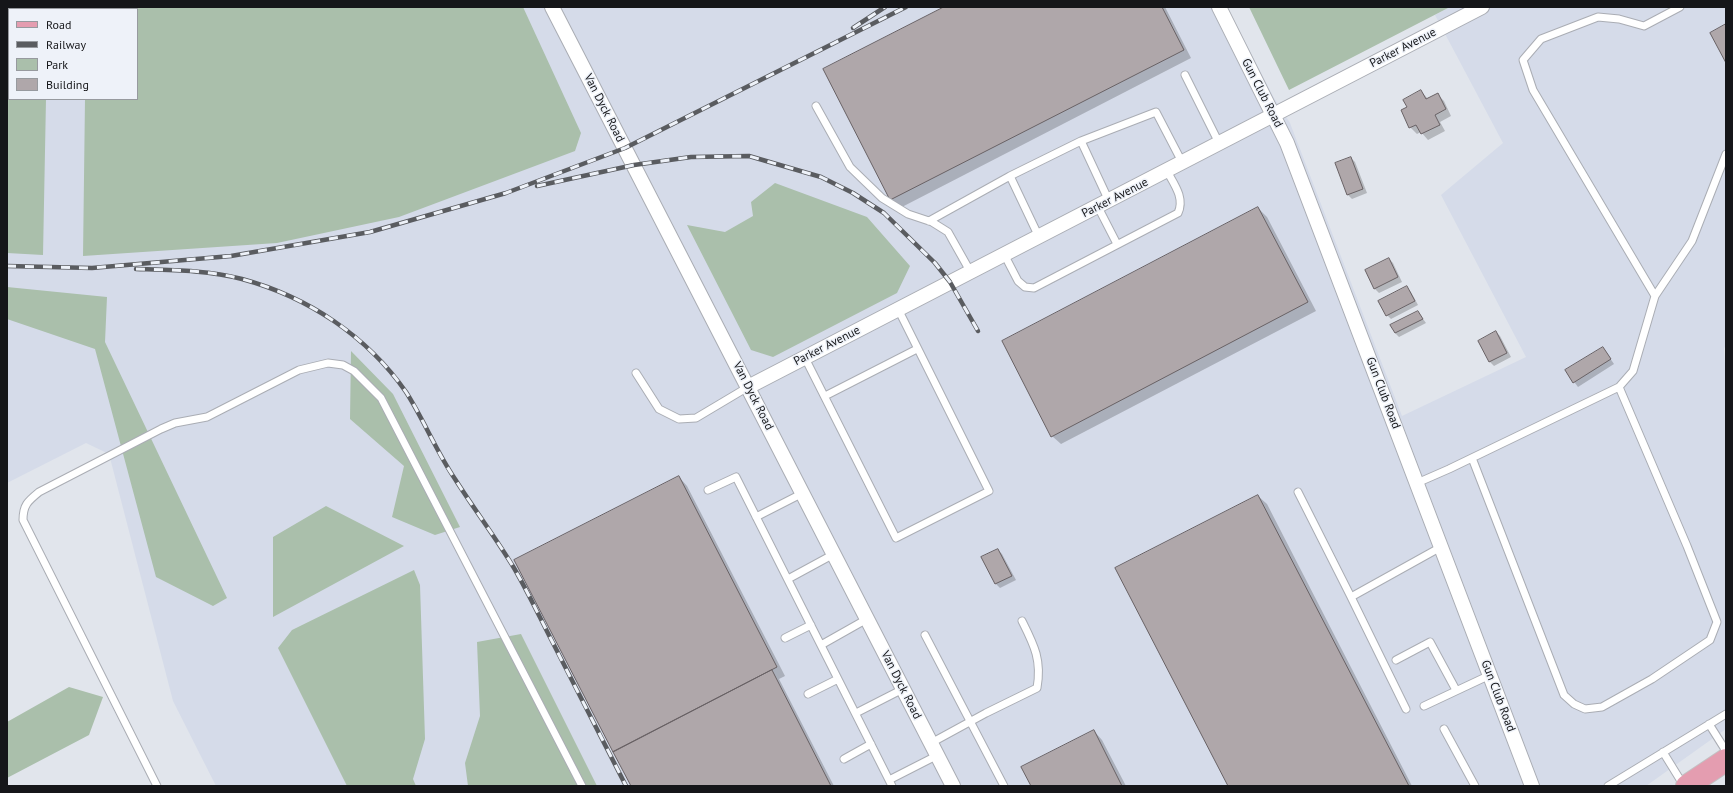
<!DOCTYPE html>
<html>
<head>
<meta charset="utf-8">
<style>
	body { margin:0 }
	#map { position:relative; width:1733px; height:793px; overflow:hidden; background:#e1e5ec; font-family:"PT Sans",sans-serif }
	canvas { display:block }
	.frame { position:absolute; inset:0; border:8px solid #151619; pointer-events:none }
	.legend { position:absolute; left:8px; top:8px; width:130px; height:92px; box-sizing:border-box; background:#eef2f9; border:1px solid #979a9f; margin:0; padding:5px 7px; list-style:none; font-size:12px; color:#151619 }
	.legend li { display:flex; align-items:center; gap:8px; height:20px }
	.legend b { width:20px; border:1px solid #979a9f }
</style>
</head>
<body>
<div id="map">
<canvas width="1733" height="793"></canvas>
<div class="frame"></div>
<ul class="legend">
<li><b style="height:5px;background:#e49db0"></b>Road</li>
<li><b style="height:5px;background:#5a5c60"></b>Railway</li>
<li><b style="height:11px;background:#aabfab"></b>Park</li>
<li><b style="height:11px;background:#afa7aa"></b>Building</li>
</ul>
</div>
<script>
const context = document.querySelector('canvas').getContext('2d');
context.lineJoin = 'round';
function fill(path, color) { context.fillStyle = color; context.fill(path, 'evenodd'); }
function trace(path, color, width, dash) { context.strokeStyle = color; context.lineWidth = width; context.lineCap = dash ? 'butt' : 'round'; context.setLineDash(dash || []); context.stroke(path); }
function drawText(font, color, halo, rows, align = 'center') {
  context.font = font + ' "PT Sans",sans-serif'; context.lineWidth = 3; context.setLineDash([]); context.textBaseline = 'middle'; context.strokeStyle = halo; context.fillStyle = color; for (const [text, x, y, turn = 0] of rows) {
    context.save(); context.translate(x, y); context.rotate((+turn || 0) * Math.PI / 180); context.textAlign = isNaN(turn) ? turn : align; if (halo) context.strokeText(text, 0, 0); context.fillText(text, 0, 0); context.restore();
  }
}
fill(new Path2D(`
	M7,7H1227L1274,98L1290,123L1402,416L1526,357L1441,195L1503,143L1435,15L1450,7H1726V344L1724,349L1726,378V729L1646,786H216L173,701L109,454L86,443L7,483ZM9,9H137V99H9Z`), '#d5dbe9');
fill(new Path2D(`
	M86,7H523L581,133L575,151L399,217L277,243L83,256L85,99H137V9H86Z
	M1249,7H1450L1289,90Z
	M7,8L24,9H9V99H46L43,255L7,253Z
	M775,183L867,217L910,266L897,293L773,357L751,350L687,225L725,232L753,216L751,202Z
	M7,287L107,297L105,342L227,598L213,606L156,577L95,349L7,319Z
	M351,351L393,394L460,527L435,535L392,517L404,466L350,419Z
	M326,506L404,546L273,617V537Z
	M414,570L420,585L425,739L413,779L416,786H347L278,648L292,630Z
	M521,634L597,786H468L465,763L480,716L477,642Z
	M69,687L103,697L89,735L7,778V722Z`), '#aabfab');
fill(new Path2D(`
	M947,7H1165L1191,58L900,208L891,200L824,70Z
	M1421,91L1428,99L1437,94L1444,101L1451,116L1440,122L1445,131L1428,140L1421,132L1417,134L1410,127L1408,108Z
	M1351,158L1355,162L1367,193L1352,199L1348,195L1336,164Z
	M1258,208L1267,217L1316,311L1061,444L1052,436Z
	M1389,259L1393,263L1402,282L1379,293L1375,289L1366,271Z
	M1407,288L1411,292L1418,305L1391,319L1387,315Z
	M1418,312L1426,323L1399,337L1395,333Z
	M1496,332L1500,336L1511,357L1494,366L1490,362L1479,341Z
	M1603,348L1614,364L1578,387L1566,371Z
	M679,477L687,486L785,676L779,679L834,786H632L516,560Z
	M1258,496L1267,504L1412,786H1229Z
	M998,550L1002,554L1016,580L1000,588L996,584L983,558Z
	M1094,731L1102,740L1126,786H1032Z`), '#0003');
const building = new Path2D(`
	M944,7H1162L1184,50L890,200L823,69Z
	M1726,24V63L1710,33Z
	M1421,90L1426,99L1438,93L1446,109L1435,115L1440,125L1421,134L1416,125L1409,128L1401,110L1407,107L1403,100Z
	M1351,157L1363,189L1347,195L1335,163Z
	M1258,207L1308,302L1051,437L1002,341Z
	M1389,258L1398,277L1374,289L1365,270Z
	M1407,286L1415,301L1386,316L1378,301Z
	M1418,311L1423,319L1395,333L1390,325Z
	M1496,331L1507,353L1489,362L1478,341Z
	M1603,347L1611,359L1573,383L1565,370Z
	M679,476L777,667L613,752L514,560Z
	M1258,495L1409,786H1228L1115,568Z
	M998,549L1012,576L995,584L981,557Z
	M772,670L831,786H631L613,752Z
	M1094,730L1122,786H1031L1021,767Z`);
fill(building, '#afa7aa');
trace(building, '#696265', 1);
const lane = new Path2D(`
	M1185,75L1219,143
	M816,106L850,167L882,198L908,214L932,222L948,232L970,271
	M1081,141L1109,201
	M1010,176L1039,237
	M1098,207L1117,244
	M929,221L1010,176L1081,141L1156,112L1182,162
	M1004,254L1018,281L1025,287L1034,288L1178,213C1185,198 1174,184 1167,171
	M1655,296L1533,90L1523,60L1541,39L1598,17L1619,19L1644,26L1680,7
	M805,358L896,538L989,491L898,309
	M636,373L659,409L679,419L696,418L748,387
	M825,396L917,349
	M1472,458L1564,695L1574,704L1585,709L1602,707L1652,679L1710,640L1717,622L1687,546L1619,387
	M1417,483L1449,469L1619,387L1633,371L1655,296L1692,241L1726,154
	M708,490L736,477L892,786
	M1298,492L1351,597
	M756,517L803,493
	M788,579L834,554
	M925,635L1004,786
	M785,638L811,625
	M821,645L867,619
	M1396,660L1430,642L1456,690
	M808,694L838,679
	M1424,706L1490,675
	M1406,709L1351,597L1441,547
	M856,713L903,689
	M1709,724L1726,751
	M1444,729L1475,786
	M931,743L986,713L1037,688C1042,660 1034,645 1022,621
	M1663,752L1684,786
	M844,759L871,744
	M889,780L938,755
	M157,786L23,520C23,505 28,501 39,492L161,429L175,423L207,417L299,370L328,363L343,365L354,371L381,398L582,786
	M1608,786L1726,714`);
const street = new Path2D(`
	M552,7L953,786
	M1219,7L1287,143L1532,786
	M748,387L1482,7`);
const primary = new Path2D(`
	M1687,786L1726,760`);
trace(lane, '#aaadb4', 9);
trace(street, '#aaadb4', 16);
trace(primary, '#c2c2c3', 24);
trace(lane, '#fff', 7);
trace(street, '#fff', 14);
trace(primary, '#e49db0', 22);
const rail = new Path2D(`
	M853,28L885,7
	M537,186L634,165L691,157L749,156L821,177L853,193L884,213L935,263L950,282L978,331
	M7,266L92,268L231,256L370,232L506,193L625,148L906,7
	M136,269C171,270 208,270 242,279C308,297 367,336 406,392C424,420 436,451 455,479C474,509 496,538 514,568C528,592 540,618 553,643C577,691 602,738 626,786`);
trace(rail, '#5a5c60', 4.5);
trace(rail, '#eef2f9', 3, [9]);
drawText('12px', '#151619', '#eef2f9', [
	["Parker Avenue",1403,48,-27],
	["Gun Club Road",1262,93,63],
	["Van Dyck Road",604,108,63],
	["Parker Avenue",1115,198,-27],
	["Parker Avenue",827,346,-27],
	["Gun Club Road",1383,393,69],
	["Van Dyck Road",753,396,63],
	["Van Dyck Road",901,685,63],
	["Gun Club Road",1498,696,69]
]);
</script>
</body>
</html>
